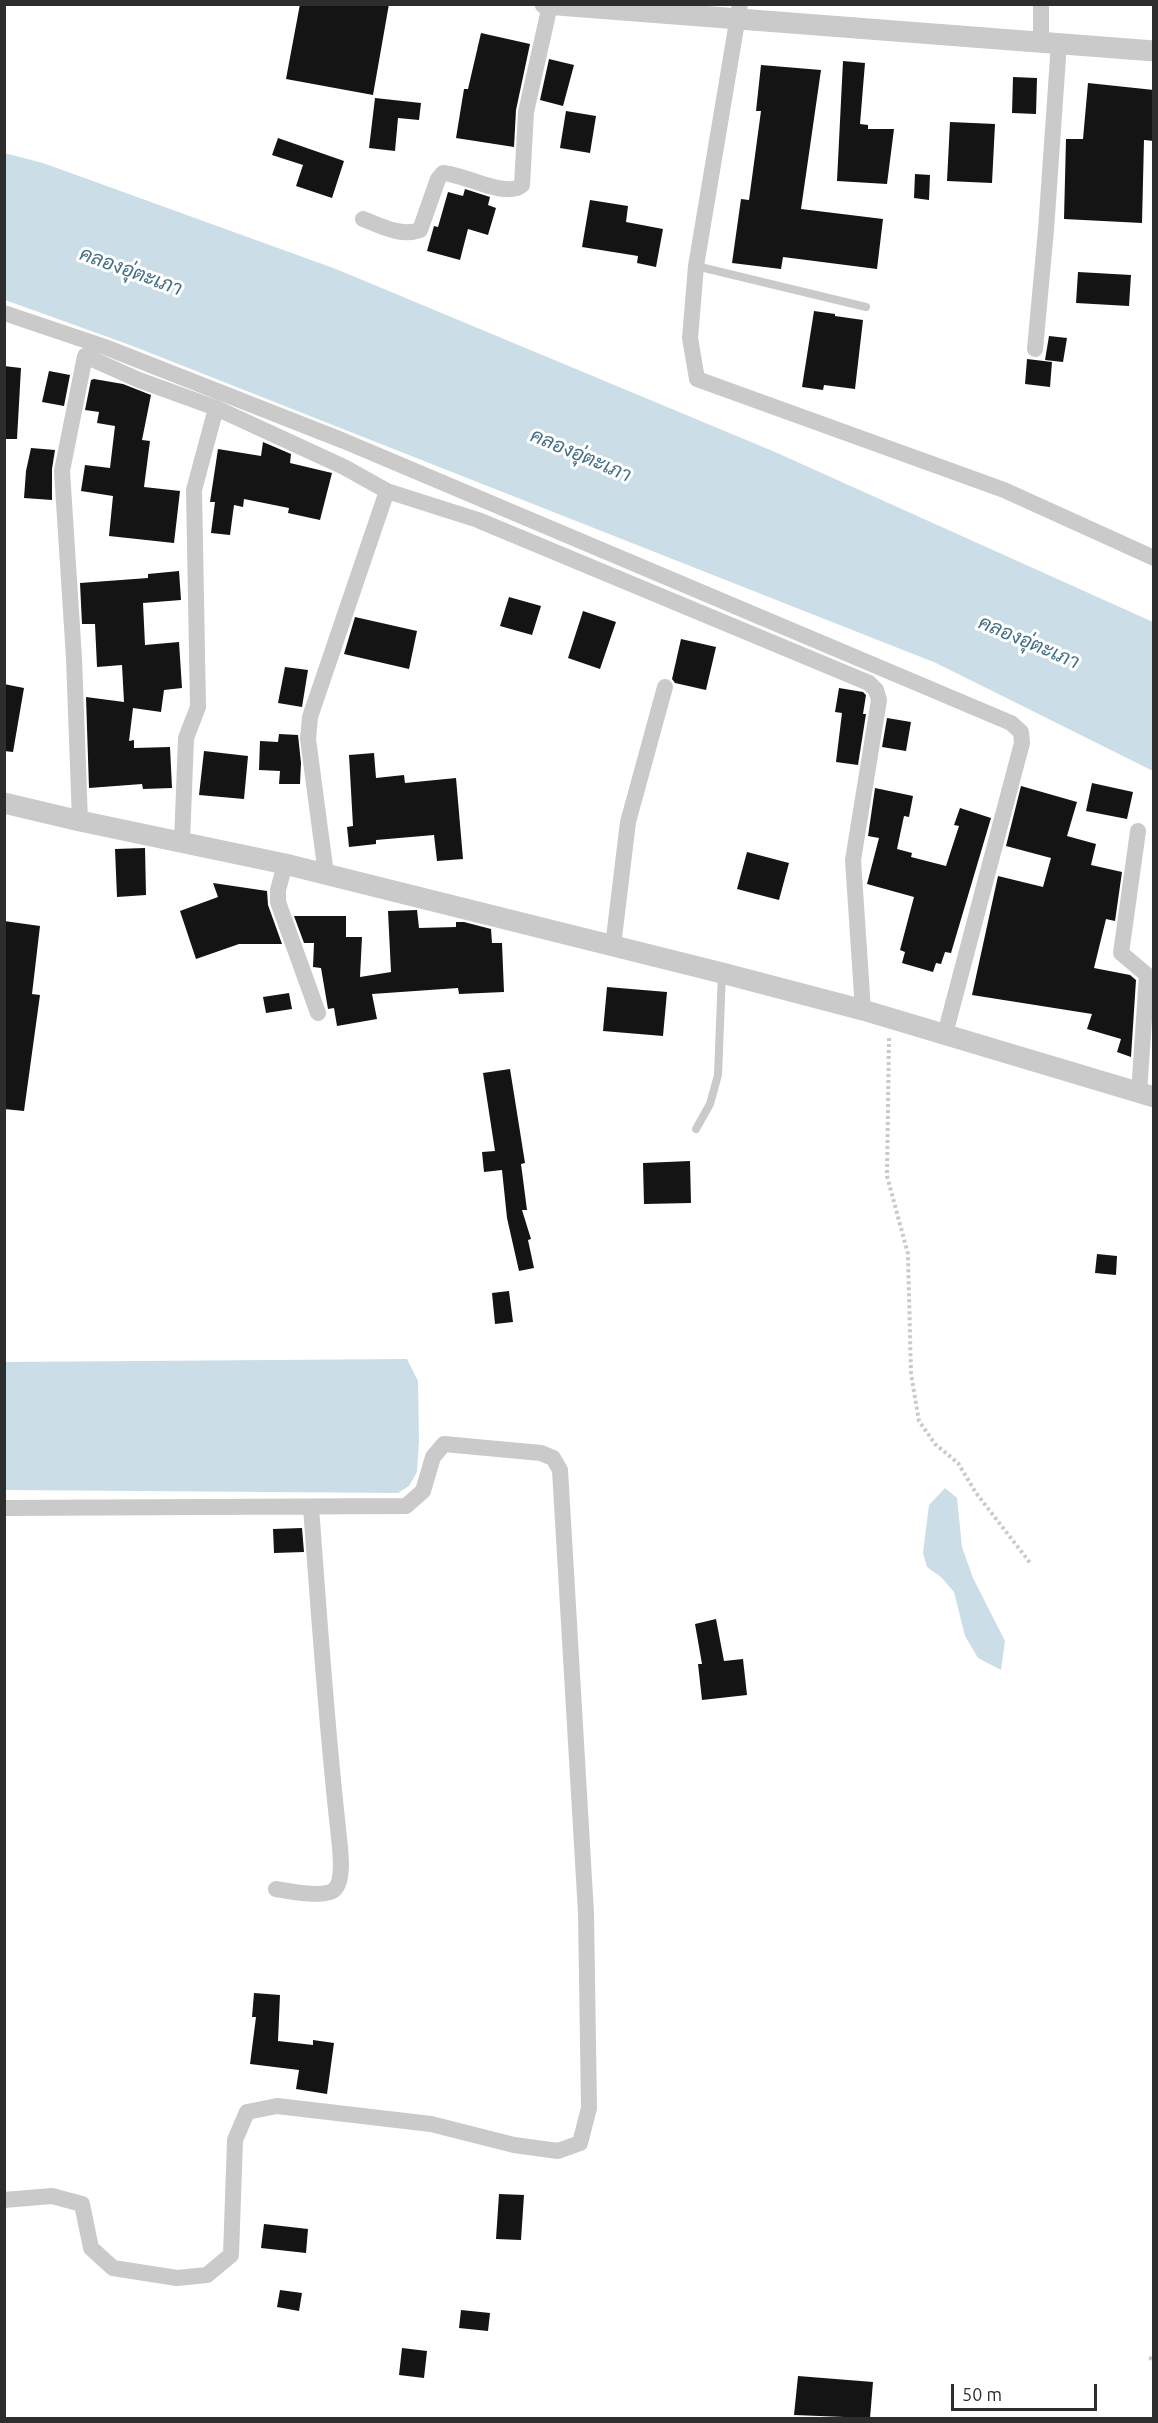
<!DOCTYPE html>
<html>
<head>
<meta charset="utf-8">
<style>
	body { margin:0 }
	#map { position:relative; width:1158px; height:2423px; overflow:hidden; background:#fff; font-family:Ubuntu,sans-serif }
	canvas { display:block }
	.frame { position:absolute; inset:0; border:6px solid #2d2d2d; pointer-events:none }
	.scale { position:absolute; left:951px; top:2384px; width:146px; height:27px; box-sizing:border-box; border:3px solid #2d2d2d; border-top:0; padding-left:8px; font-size:18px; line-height:21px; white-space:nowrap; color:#2d2d2d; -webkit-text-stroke:4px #fff; paint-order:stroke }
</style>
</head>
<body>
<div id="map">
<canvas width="1158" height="2423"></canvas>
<div class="frame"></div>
<div class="scale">50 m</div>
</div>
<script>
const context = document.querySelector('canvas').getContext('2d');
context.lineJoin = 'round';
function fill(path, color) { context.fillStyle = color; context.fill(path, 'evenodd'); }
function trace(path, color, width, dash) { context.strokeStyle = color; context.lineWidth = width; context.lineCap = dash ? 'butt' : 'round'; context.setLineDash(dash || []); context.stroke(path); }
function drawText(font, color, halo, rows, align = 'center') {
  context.font = font + ' Ubuntu,Sarabun,sans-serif'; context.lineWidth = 6; context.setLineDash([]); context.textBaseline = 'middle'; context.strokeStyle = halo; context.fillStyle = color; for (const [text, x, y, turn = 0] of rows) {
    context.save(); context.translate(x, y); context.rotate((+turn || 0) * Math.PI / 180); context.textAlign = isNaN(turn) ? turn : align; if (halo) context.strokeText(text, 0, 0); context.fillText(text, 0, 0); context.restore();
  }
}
fill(new Path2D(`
	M4,153L43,163L336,269L775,452L1153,622V771L936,663L130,345L5,300Z
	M407,1359L418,1381L419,1441L417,1472L409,1486L398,1493L5,1490V1362Z
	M945,1488L957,1498L962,1547L973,1578L1005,1641L1001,1670L978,1658L965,1636L954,1592L941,1577L927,1567L923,1553L929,1505Z`), '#cbdee7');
fill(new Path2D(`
	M300,4H389L373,95L286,79Z
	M481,33L530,44L516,110L514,147L456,138L464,89H468Z
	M549,59L574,65L563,106L540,100Z
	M843,61L865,63L860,124L868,125V129H894L887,184L837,181Z
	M761,65L821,70L801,209L883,219L877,269L783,257L781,269L732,263L741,199L749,200L761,111H756Z
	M1013,77L1037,78L1036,114L1012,113Z
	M1088,83L1154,90V141L1144,140L1142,223L1064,219L1066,139H1083Z
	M375,98L421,103L419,120L398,118L395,151L369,148Z
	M566,111L596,116L590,153L560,148Z
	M950,122L995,124L992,183L947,181Z
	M278,138L344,161L332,198L296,186L303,165L272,155Z
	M915,174L930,175L929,200L914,198Z
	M465,189L490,197L488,205L496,208L488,235L468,229L460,260L427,251L434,226L438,227L448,192L463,196Z
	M590,200L628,206L626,222L663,229L656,267L637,263L638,256L582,247Z
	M1078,272L1131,275L1129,306L1076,303Z
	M814,311L835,314V316L863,320L855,389L824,385L823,390L802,387Z
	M1049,336L1067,338L1063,362L1045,360Z
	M1027,359L1052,362L1050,387L1025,384Z
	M4,366L21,368L17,439H4Z
	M49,371L70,375L64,406L42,402Z
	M94,379L123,384L151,395L142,440L150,441L144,487L180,491L174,543L109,536L113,496L81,491L85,465L110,468L115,426L97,423L99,412L85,410L91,380Z
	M263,442L291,454L290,463L332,473L320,520L288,513L289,508L244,499L243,507L234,505L230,535L211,533L215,502H210L218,449L261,456Z
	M31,448L55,450L52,469V500L24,498L26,471Z
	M179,571L181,600L143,603L145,645L179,642L182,688L164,690L161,712L133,708L129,741L134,740V748L170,747L172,788L143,789L142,784L89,788L86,697L124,702L122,665L97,667L95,624H82L80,583L148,578V574Z
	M509,597L541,606L532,635L500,626Z
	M583,611L616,622L600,669L568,658Z
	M355,617L417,631L409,669L344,654Z
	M681,639L716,647L706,690L675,683L672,679Z
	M285,667L308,670L302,707L278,703Z
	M4,684L24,688L13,752L4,751Z
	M839,688L863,692L866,695L863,714H866L858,765L836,762L842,713L835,712Z
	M887,718L911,722L906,751L882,747Z
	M279,734L298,735L301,763L300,784H279L280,771L259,770L260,741L278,742Z
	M204,751L248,756L244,799L199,795Z
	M374,753L376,778L404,775L405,783L456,778L463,859L437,861L434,835L376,840V844L349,847L347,827L353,826L349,755Z
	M1092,783L1133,792L1127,819L1086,811Z
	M1021,786L1077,802L1067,836L1096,844L1091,865L1122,872L1115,921L1106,919L1094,968L1130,975L1136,980L1131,1057L1117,1052L1121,1039L1087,1029L1092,1014L972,995L998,876L1043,887L1051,858L1006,846Z
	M875,788L913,796L909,817L904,816L897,849L912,853L911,857L946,866L959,826L954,825L960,808L991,818L951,953L945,952L941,964L936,963L933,972L902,963L905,952L900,950L914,897L867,884L879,838L868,836Z
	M145,848L146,895L117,897L115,849Z
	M747,852L789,863L779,900L737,889Z
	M213,883L267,891L268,905L282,944H239L196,959L180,911L218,897Z
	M417,910L419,928L456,927V922H464L491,929L492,943H502L504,992L459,994L458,988L372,994L377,1019L337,1026L334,1008L328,1009L321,968L313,967L314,943H304L294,916H346V937H362L360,977L391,972L388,911Z
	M4,921L40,926L32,994L40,995L24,1111L4,1109Z
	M607,987L667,992L663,1036L603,1031Z
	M289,993L292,1009L266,1013L263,997Z
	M510,1069L525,1163L521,1164L527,1210H522L531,1239L528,1240L534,1268L519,1271L507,1218L502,1170L484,1172L482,1152L495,1151L483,1073Z
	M690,1161L691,1203L644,1204L643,1163Z
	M1097,1254L1117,1256L1116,1275L1095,1273Z
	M509,1291L513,1322L495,1324L492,1293Z
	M302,1528L304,1552L274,1553L273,1529Z
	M716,1619L724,1661L743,1659L747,1695L702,1700L698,1664H702L695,1624Z
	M254,1993L280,1995L278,2041L313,2045V2040L334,2043L327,2094L296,2089L299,2070L250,2064L256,2017H252Z
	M499,2194L524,2195L521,2240L496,2239Z
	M264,2224L308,2229L306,2253L261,2248Z
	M280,2290L302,2293L299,2311L277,2307Z
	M461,2310L490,2313L488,2331L459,2328Z
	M402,2348L427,2351L424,2378L399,2375Z
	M798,2376L873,2382L870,2418L794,2415Z`), '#141414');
trace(new Path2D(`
	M889,1038L887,1176L908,1254L911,1374L919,1421L935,1444L958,1463L976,1493L1031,1564
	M1149,2358L1154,2359`), '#cacaca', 4, [3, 3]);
trace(new Path2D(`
	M696,266L866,307
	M696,1129L710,1104L718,1075L722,973`), '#cacaca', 8);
trace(new Path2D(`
	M740,4L696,266L690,338L697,379L1004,490L1154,558
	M1041,4V42
	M363,219C381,226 401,237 420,230L438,179L443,173C464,174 506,199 522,185L526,112L550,5
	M4,313L105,347L344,441L1011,723L1021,732L1022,743L945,1034
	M1035,349L1046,230L1059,43
	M80,821L74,658L62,471L85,356L139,380L216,408L344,467L387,491L478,520L869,683L876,690L879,700L853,860L863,1010
	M1138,831L1121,953L1147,975L1139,1093
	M182,842L186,738L198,707L194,490L216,408
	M285,864L278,890V902L318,1013
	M326,874L308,739L310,717L387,491
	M613,946L628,822L665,687
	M4,1508L406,1506L423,1491L433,1457L444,1444L541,1453L553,1458L560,1470L586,1913L589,2108L580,2143L558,2151L514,2145L431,2124L277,2106L247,2112L235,2140L231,2255L207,2275L177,2278L113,2268L91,2248L82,2204L52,2196L4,2200
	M276,1889C288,1891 324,1898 334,1890C346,1880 339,1842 338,1828C326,1721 319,1614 311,1507`), '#cacaca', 16);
trace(new Path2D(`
	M545,4L1154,51
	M4,803L80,821L285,864L722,973L863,1010L1154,1097`), '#cacaca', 21);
drawText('italic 20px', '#457085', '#fff', [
	["คลองอุ่ตะเภา",131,271,20],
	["คลองอุ่ตะเภา",581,455,23],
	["คลองอุ่ตะเภา",1029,642,23]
]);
</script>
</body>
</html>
